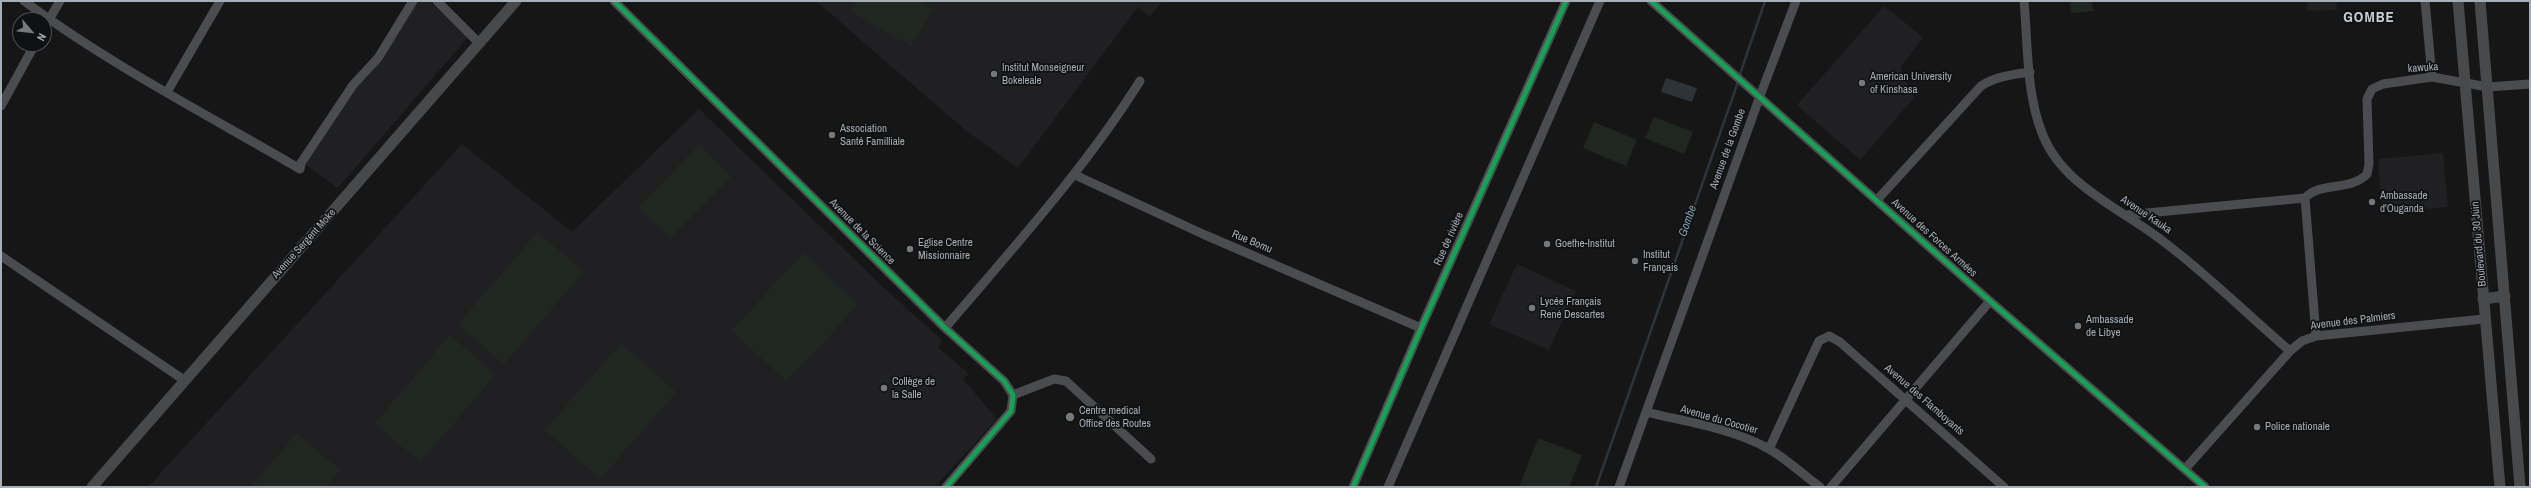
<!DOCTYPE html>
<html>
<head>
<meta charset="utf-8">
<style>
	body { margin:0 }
	#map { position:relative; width:2531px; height:488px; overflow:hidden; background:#161616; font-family:"Archivo Narrow",sans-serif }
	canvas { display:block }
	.frame { position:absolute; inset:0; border:2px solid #a8aeb6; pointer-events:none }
	.north { position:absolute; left:12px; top:12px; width:40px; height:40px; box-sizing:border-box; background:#101112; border:1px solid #4d5054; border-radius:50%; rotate:118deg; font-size:11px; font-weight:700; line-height:16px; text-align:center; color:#a8aeb6 }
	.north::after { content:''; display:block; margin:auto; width:14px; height:18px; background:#75797e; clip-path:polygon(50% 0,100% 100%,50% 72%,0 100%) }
</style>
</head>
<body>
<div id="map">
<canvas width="2531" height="488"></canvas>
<div class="frame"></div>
<div class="north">N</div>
</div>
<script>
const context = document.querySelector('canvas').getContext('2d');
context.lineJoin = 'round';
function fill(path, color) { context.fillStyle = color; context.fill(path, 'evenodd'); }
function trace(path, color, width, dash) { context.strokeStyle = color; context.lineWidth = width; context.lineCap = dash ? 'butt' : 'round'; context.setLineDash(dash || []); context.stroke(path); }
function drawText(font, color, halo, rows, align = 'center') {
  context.font = font + ' "Archivo Narrow",sans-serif'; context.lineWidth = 3.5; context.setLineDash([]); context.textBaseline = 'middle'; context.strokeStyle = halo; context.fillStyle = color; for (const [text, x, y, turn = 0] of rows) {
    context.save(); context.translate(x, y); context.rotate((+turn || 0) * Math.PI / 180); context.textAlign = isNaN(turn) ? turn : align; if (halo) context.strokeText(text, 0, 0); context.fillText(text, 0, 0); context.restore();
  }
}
fill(new Path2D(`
	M417,1H429L468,37L338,188L304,164L353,88L364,81L385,53Z
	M816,1H1163L1149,17L1138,7L1018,168L965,130Z
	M2307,1H2336L2337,10L2307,11Z
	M1884,6L1923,37L1900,68L1914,98L1860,160L1797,105Z
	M699,109L884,288L943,341L938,347L969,374L963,379L997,419L935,487H148L462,144L572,232Z
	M2443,153L2448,207L2382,213L2378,159Z
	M1517,264L1576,291L1549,350L1489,324Z`), '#202022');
fill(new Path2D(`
	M857,1H921L933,8L911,46L851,12Z
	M2070,1H2092L2093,11L2071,13Z
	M1654,117L1693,132L1684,154L1645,138Z
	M1594,122L1637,140L1626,166L1583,148Z
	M699,145L731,177L670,238L638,207Z
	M538,232L583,272L504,364L458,324Z
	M804,253L858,305L786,381L732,330Z
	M450,335L495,375L420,462L375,423Z
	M621,343L676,392L600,479L545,430Z
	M297,433L340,470L326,487H251Z
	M1538,438L1582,455L1569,487H1519Z`), '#202720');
fill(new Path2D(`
	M1666,78L1697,88L1692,102L1661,92Z`), '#2d3439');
trace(new Path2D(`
	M1739,77L1765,1
	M1596,487L1738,82`), '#2d3439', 2.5);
trace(new Path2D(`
	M24,1C110,65 208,115 300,169L301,163L353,85L378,58L413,1
	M437,1L479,43
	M614,1L945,328L1004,381L1013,395L1011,411L946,487
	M1651,1L1990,301L2205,487
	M2024,1C2028,44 2026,92 2042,133C2062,186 2122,209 2164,242C2208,275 2248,315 2290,351
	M2425,1L2432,77
	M44,28L60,1
	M167,92L220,1
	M1,106L35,44
	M1075,175L1205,235L1421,328
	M1877,200L1981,86C1996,76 2012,75 2030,72
	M2126,215L2305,198
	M1,256L184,380
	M945,328C1013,248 1084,170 1140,81
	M2316,336L2305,198C2320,181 2350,192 2367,174L2369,164L2367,99L2372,89L2383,84L2432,77L2488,87L2530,84
	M1013,395L1054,379L1066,381L1151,459
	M1646,412C1686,422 1732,428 1769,449C1787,459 1803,475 1820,487
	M1769,449L1819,341L1829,336L1840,342L2004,487
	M2185,469L2290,351L2302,341L2316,336L2484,319
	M1353,487L1421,328L1566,1
	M1388,487L1600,1
	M1619,487L1760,96L1796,1
	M1831,487L1990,301`), '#4b4c4f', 9);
trace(new Path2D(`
	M2458,1L2500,487
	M2480,1L2520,487
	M2483,299L2505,296
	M92,487L516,1`), '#48494b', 11);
trace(new Path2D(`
	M614,1L945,328L1004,381L1013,395L1011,411L946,487
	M1651,1L1990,301L2205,487
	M1353,487L1421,328L1566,1`), '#1a9f57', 5);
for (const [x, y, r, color] of [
	[994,74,4,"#75797e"],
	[1862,83,4,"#75797e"],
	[832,135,4,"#75797e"],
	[2372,202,4,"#75797e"],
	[1547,244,4,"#75797e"],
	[910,249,4,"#75797e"],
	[1635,261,4,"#75797e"],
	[1532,308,4,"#75797e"],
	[2078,326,4,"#75797e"],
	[884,388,4,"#75797e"],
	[1070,417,5,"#75797e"],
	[2257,427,4,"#75797e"]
]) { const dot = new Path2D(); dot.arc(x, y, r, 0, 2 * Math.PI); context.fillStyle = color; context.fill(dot); trace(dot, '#101112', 1.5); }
drawText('11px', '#a8aeb6', '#101112', [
	["Institut Monseigneur",1002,68],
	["Bokeleale",1002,81],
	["American University",1870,77],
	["of Kinshasa",1870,90],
	["Association",840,129],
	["Santé Familliale",840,142],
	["Ambassade",2380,196],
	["d'Ouganda",2380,209],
	["Eglise Centre",918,243],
	["Missionnaire",918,256],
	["Goethe-Institut",1555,244],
	["Institut",1643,255],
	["Français",1643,268],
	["Lycée Français",1540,302],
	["René Descartes",1540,315],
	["Ambassade",2086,320],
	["de Libye",2086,333],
	["Collège de",892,382],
	["la Salle",892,395],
	["Centre medical",1079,411],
	["Office des Routes",1079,424],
	["Police nationale",2265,427]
], 'left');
drawText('11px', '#a8aeb6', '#101112', [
	["kawuka",2423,68,-4],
	["Avenue de la Gombe",1728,149,-70],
	["Avenue Kauka",2146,215,34],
	["Avenue de la Science",862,232,45],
	["Avenue des Forces Armées",1934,238,42],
	["Rue de rivière",1449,239,-66],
	["Rue Bomu",1252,242,23],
	["Avenue Sergent Moke",304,244,-48],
	["Boulevard du 30 Juin",2479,244,-95],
	["Avenue des Palmiers",2353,321,-7],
	["Avenue des Flamboyants",1924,400,41],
	["Avenue du Cocotier",1719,420,16]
]);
drawText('italic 12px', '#829dae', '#101112', [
	["Gombe",1688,221,-71]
]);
context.letterSpacing = '1px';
drawText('bold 15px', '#c9ccd2', '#101112', [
	["GOMBE",2369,18]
]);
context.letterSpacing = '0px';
</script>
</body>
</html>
